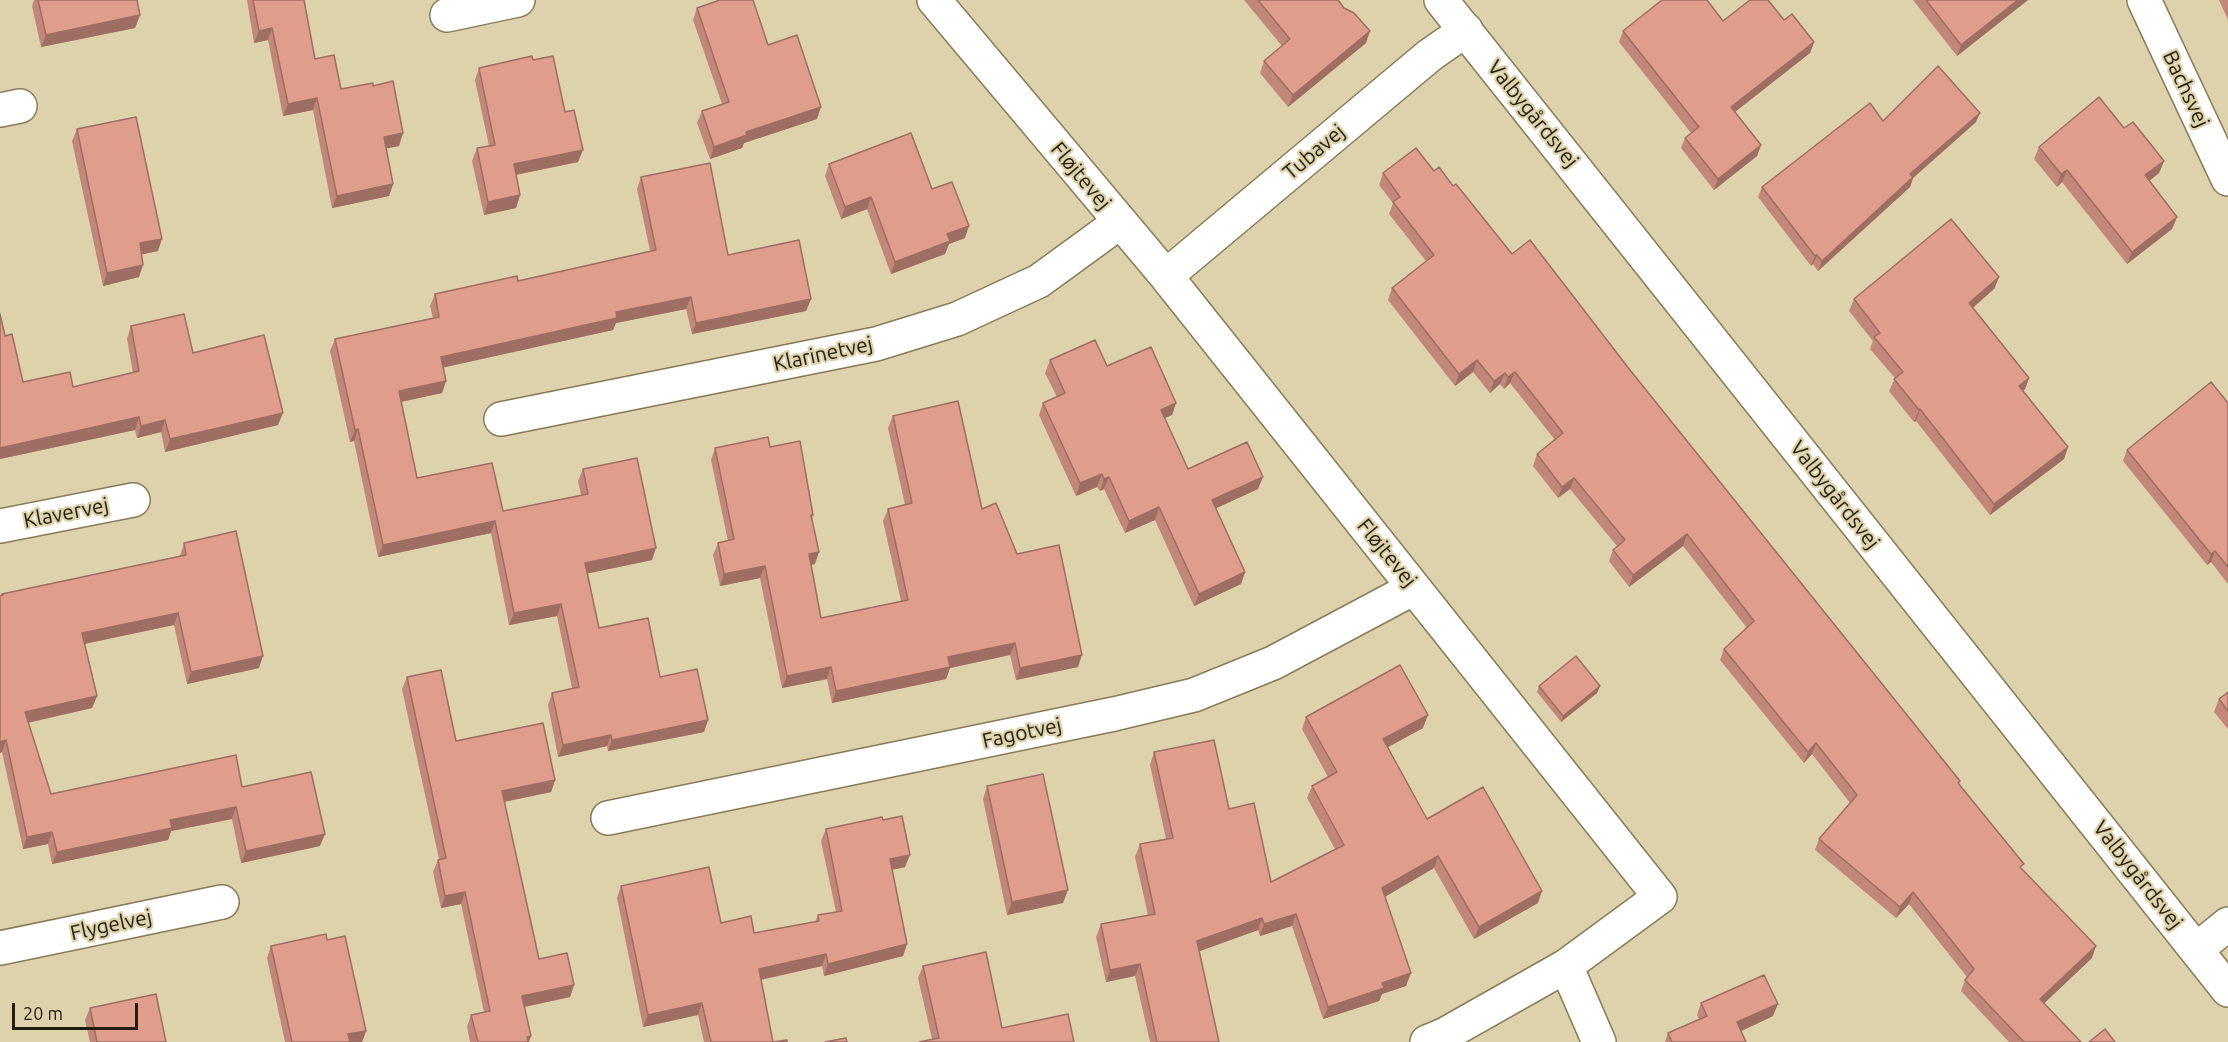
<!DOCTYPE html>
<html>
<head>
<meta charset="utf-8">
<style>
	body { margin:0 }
	#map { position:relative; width:2228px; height:1042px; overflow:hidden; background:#ddd2ab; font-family:Ubuntu,sans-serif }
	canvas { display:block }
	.scale { position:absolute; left:12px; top:1003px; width:126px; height:27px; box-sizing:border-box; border:3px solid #221e0f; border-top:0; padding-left:8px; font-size:18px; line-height:21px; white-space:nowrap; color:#221e0f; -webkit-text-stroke:4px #ddd2ab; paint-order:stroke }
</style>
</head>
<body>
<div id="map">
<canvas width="2228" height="1042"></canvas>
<div class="scale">20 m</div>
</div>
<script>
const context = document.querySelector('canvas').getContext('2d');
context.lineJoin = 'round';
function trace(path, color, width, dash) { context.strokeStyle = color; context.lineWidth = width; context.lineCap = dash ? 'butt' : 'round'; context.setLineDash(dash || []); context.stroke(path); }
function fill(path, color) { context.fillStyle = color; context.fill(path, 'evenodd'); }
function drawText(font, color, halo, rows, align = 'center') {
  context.font = font + ' Ubuntu,sans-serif'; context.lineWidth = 4.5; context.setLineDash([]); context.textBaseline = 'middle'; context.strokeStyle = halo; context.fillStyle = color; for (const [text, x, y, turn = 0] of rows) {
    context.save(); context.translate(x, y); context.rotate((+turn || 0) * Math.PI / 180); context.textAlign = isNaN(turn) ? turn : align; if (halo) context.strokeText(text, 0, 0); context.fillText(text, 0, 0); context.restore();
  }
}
const street = new Path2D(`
	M934,0L1166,276L1660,897L1566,966L1444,1035L1427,1042
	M2144,0L2228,179
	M447,15L518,0
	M0,110L20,106
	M1166,276L1430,55L1466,30
	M501,419L876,344L957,319L1039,281L1120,222
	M0,526L133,500
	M608,818L1114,714L1194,695L1273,663L1414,588
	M0,948L222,902
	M2197,949L2228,924
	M1566,966L1599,1042`);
const secondary = new Path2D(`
	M1441,0L2228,990`);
trace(street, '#867c58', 36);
trace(secondary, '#867c58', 36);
trace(street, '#fff', 33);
trace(secondary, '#fff', 33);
fill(new Path2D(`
	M34,0H137L140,15L135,28L41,47L32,6Z
	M247,0H304L315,59L341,89L373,86L399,146L386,148L393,184L389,196L332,208L313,110L283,116L268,40L254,43Z
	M1244,0H1338L1366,43L1288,107L1260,73L1264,61L1282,46Z
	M1913,0H2028L1957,56Z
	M2219,0H2228V20Z
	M697,8L768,45L817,119L744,143L742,148L710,159L697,123L702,111L722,104L693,20Z
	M1784,20L1814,42L1810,53L1735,112L1761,145L1757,156L1714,190L1681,148L1685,138L1691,133L1619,42L1623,31Z
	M533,60L565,112L578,162L516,175L520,195L516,208L484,215L472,161L477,148L489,146L475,80L479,68Z
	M1883,121L1976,122L1913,178L1910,187L1818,271L1813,264L1811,266L1758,197L1762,187Z
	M2124,128L2164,161L2159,173L2149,181L2177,217L2172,229L2127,264L2062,182L2057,187L2034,159L2039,147Z
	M77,129L158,251L142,254L139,277L103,286L72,141Z
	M829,164L932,189L965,238L949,244L945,254L891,274L867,209L841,219L825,176Z
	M1434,171L1453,186L1512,254L1630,370L1960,781L1959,784L2022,870L2092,958L2044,1003L2081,1042H2009L1961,991L1965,980L1967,977L1909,904L1896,918L1815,850L1819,839L1850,803L1812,754L1804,763L1720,660L1724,649L1747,628L1683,546L1629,587L1609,561L1613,550L1617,546L1570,489L1558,498L1533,466L1537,454L1555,440L1510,383L1504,389L1500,384L1490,393L1473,372L1455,386L1388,300L1392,288L1426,261L1389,214L1393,203L1379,185L1383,173Z
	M641,177L728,255L811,299L806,311L692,334L686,309L616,323L613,330L443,367L446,381L442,393L401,402L417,478L503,511L581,495L578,481L583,469L652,560L588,573L599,628L660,677L708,720L704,732L608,751L607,746L558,757L548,705L552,693L572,688L557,616L509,625L491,533L378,557L354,441L350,442L330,351L335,339L433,318L430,306L435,294L518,281L650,251L637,189Z
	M1999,277L1994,289L1973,308L2029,378L2025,389L2023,391L2068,447L2064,459L1990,515L1916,421L1914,422L1889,391L1895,378L1870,349L1873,341L1849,311L1854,299Z
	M0,314L5,336L23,382L73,387L133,373L127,339L131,326L193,353L278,425L165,452L161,432L137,438L135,430L0,459Z
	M1050,360L1107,366L1176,403L1172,415L1165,418L1188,469L1258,489L1216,508L1245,572L1241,584L1194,606L1155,520L1125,533L1104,489L1100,491L1097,487L1076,496L1039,415L1043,403L1057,397L1045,373Z
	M2228,403V584L2211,562L2207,565L2123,461L2127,450Z
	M893,416L982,509L1017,554L1078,667L1016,680L1010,655L950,668L946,679L832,703L827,679L782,688L760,578L720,586L713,555L718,543L728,541L711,460L715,448L770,447L813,515L812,519L815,564L811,565L821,618L901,601L883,521L888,509L905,505L888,428Z
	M184,543L259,668L187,684L174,625L85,644L97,696L92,708L28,723L51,794L242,787L320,846L241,863L232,819L171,831L168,840L52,864L48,844L23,849L2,752L0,753V596L2,594L180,556Z
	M407,677L456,741L555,780L551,792L504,802L539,959L574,985L570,997L525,1007L529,1042H470L467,1027L471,1015L484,1012L461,904L441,908L433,872L438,860L439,859L402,689Z
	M1539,686H1600L1597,693L1561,722L1537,692Z
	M2228,692V729L2214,712L2219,699Z
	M1306,717L1423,728L1388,747L1427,819L1538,903L1474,939L1434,868L1385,896L1406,986L1382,994L1379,1001L1323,1019L1292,926L1260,936L1258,930L1199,951L1219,1042H1150L1135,976L1106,982L1096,937L1101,924L1148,915L1135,857L1140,844L1166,839L1150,765L1154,752L1229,809L1271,882L1335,849L1307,798L1312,786L1328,777L1302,729Z
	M987,786L1063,903L1007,915L983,799Z
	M826,829L905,867L892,870L907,944L903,956L824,976L822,966L761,980L773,1042H787H704L698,1015L643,1027L617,898L621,886L721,923L754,933L815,922L818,915L836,912L821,841Z
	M327,940L366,1031L362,1042H285L267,958L271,946Z
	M923,966L1002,1028L932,1039L918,978Z
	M1701,1003L1773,1016L1741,1031L1746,1042H1665L1668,1033L1699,1019L1697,1015Z
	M90,1008L166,1042H90L85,1020Z`), '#c28778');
fill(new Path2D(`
	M2018,0H2028L1957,56L1961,45Z
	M140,15L135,28L41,47L46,35Z
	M272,28L268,40L254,43L259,31Z
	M1370,31L1366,43L1288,107L1293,95Z
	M1814,42L1810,53L1727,118L1731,107Z
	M317,98L313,110L283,116L288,104Z
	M821,107L817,119L744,143L742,148L710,159L714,147L746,132Z
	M1980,113L1976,122L1913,178L1910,187L1818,271L1822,261L1910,174Z
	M403,133L399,146L379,150L384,137Z
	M1761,145L1757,156L1714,190L1718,179Z
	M583,150L578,162L509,176L514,164Z
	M2164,161L2159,173L2140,188L2145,175Z
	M2067,170L2062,182L2057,187L2061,174Z
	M393,184L389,196L332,208L337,196Z
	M520,195L516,208L484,215L488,202Z
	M871,197L867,209L841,219L845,207Z
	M2177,217L2172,229L2127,264L2132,252Z
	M969,226L965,238L949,244L945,254L891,274L895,262L947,234Z
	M162,239L158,251L135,256L140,243Z
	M1817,255L1813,264L1811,266L1815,256Z
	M143,265L139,277L103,286L107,273Z
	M1999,277L1994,289L1964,315L1969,303Z
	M691,297L686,309L616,323L613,330L437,369L441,357L616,312Z
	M811,299L806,311L692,334L696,323Z
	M1477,360L1473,372L1455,386L1459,374Z
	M1515,372L1510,383L1504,389L1508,377Z
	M1505,373L1500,384L1490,393L1494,381Z
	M2029,378L2025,389L2015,397L2019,386Z
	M446,381L442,393L395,403L399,391Z
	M1176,403L1172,415L1156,422L1161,410Z
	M1920,409L1916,421L1914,422L1919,410Z
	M283,413L278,425L165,452L170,439Z
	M139,417L135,430L0,459V448Z
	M165,420L161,432L137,438L141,426Z
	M358,429L354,441L350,442L355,430Z
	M2068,447L2064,459L1990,515L1994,504Z
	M1102,474L1097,487L1076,496L1080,483Z
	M1109,477L1104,489L1100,491L1104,479Z
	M1263,477L1258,489L1208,512L1212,500Z
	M1574,478L1570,489L1558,498L1562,487Z
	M1159,507L1155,520L1125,533L1129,521Z
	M495,521L491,533L378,557L383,545Z
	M1687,534L1683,546L1629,587L1633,575Z
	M656,548L652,560L581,575L585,563Z
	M2215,551L2211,562L2207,565L2211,554Z
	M819,552L815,564L804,566L809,554Z
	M765,566L760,578L720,586L724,574Z
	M1245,572L1241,584L1194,606L1199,594Z
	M561,604L557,616L509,625L514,613Z
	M178,613L174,625L78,645L82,633Z
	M1015,643L1010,655L950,668L946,679L832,703L836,691L948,657Z
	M1082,655L1078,667L1016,680L1020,668Z
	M263,656L259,668L187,684L191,672Z
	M831,667L827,679L782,688L787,676Z
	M1600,686L1597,693L1561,722L1563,716Z
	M97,696L92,708L21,724L25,712Z
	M1428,715L1423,728L1379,752L1383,739Z
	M708,720L704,732L608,751L612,740Z
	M611,735L607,746L558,757L563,745Z
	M6,740L2,752L0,753V742Z
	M1816,743L1812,754L1804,763L1808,752Z
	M555,780L551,792L498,803L502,791Z
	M236,807L232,819L171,831L168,840L52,864L57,852L170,820Z
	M52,832L48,844L23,849L27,837Z
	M325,834L320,846L241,863L246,851Z
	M910,855L905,867L886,871L890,859Z
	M1438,856L1434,868L1378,901L1382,888Z
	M1068,890L1063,903L1007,915L1012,902Z
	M1542,891L1538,903L1474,939L1479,927Z
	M465,892L461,904L441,908L445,896Z
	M1913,892L1909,904L1896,918L1900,907Z
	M1296,914L1292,926L1260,936L1264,924Z
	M1262,918L1258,930L1192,954L1197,941Z
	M907,944L903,956L824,976L828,964Z
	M2096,946L2092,958L2036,1011L2040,999Z
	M826,954L822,966L754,981L759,969Z
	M1140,964L1135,976L1106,982L1110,970Z
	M1411,973L1406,986L1382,994L1379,1001L1323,1019L1328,1007L1382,983Z
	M574,985L570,997L518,1008L522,996Z
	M702,1003L698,1015L643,1027L648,1015Z
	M1778,1004L1773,1016L1733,1035L1737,1022Z
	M366,1031L362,1042H345L348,1034Z
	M531,1036L529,1042H525L527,1037Z`), '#9e6e62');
const building = new Path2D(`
	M38,0H137L140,15L46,35Z
	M253,0H304L315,59L334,55L341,89L373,83V86L393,81L403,133L384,137L393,184L337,196L317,98L288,104L272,28L259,31Z
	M720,0H753L768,45L797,35L821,107L746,132L747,135L714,147L702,111L729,102L697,8Z
	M1258,0H1338L1344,8L1354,13L1370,31L1293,95L1264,61L1290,39Z
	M1662,0H1707L1723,21L1750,0H1768L1784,20L1792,14L1814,42L1731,107L1761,145L1718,179L1685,138L1699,127L1623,31Z
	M1926,0H2018L1961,45Z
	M532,56L533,60L553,56L565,112L574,110L583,150L514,164L520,195L488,202L477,148L495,145L479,68Z
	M1938,66L1980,113L1910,174L1913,177L1822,261L1817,255L1815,256L1762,187L1870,103L1883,121Z
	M2099,97L2124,128L2133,122L2164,161L2145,175L2177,217L2132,252L2067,170L2061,174L2039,147Z
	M136,117L162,239L140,243L143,265L107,273L77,129Z
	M911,133L932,189L952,182L969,226L947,234L950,241L895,262L871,197L845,207L829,164Z
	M1416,148L1434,171L1439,167L1453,186L1456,184L1512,254L1530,240L1630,370L1960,781L1958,783L2024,864L2020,867L2096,946L2040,999L2081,1042H2024L1965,980L1974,969L1913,892L1900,907L1819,839L1857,795L1816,743L1808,752L1724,649L1754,621L1687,534L1633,575L1613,550L1625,540L1574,478L1562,487L1537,454L1563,433L1515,372L1508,377L1505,373L1494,381L1477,360L1459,374L1392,288L1434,255L1393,202L1400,197L1383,173Z
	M710,163L728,255L799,240L811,299L696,323L691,297L616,312L617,318L441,357L446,381L399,391L417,478L492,463L503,511L588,494L583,469L637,458L656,548L585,563L599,628L648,618L660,677L697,669L708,720L612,740L611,735L563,745L552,693L579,687L561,604L514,613L495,521L383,545L358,429L355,430L335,339L439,317L435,294L517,276L518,281L656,250L641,177Z
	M1951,219L1999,277L1969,303L2029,378L2019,386L2068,447L1994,504L1920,409L1919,410L1894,379L1903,372L1874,337L1880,333L1854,299Z
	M0,314L5,336L12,334L23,382L70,372L73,387L139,371L131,326L184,314L193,353L264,335L283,413L170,439L165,420L141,426L139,417L0,448Z
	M1095,340L1107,366L1151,347L1176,403L1161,410L1188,469L1247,442L1263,477L1212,500L1245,572L1199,594L1159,507L1129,521L1109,477L1104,479L1102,474L1080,483L1043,403L1065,393L1050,360Z
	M2211,382L2228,403V567L2215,551L2211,554L2127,450Z
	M958,401L982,509L996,503L1017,554L1059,545L1082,655L1020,668L1015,643L948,657L950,667L836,691L831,667L787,676L765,566L724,574L718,543L734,539L715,448L768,437L770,447L800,441L813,515H811L819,552L809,554L821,618L908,600L888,509L912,503L893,416Z
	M236,531L263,656L191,672L178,613L82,633L97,696L25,712L51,794L236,755L242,787L311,772L325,834L246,851L236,807L170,820L172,828L57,852L52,832L27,837L6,740L0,742V596L3,595L2,594L186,555L184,543Z
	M1576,656L1600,686L1563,716L1539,686Z
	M1400,665L1428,715L1383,739L1427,819L1483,787L1542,891L1479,927L1438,856L1382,888L1411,973L1382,983L1384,988L1328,1007L1296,914L1264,924L1262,918L1197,941L1219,1042H1157L1140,964L1110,970L1101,924L1155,914L1140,844L1173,838L1154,752L1214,740L1229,809L1254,803L1271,882L1344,845L1312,786L1337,772L1306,717Z
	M441,670L456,741L543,723L555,780L502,791L539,959L567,953L574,985L522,996L531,1036L527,1037L528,1042H478L471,1015L490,1011L465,892L445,896L438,860L446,858L407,677Z
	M2228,692V711L2219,699Z
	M1043,774L1068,890L1012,902L987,786Z
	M902,816L910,855L890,859L907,944L828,964L826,954L759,969L773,1042L787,1040V1042H711L702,1003L648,1015L621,886L709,867L721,923L751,916L754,933L819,921L818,915L842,911L826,829L882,817L883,820Z
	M326,934L327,940L345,936L366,1031L348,1034L350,1042H292L271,946Z
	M986,952L1002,1028L1068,1014L1074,1042H919L939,1038L923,966Z
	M1764,975L1778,1004L1737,1022L1746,1042H1672L1668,1033L1707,1016L1701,1003Z
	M156,994L166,1042H97L90,1008Z
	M2105,1029L2115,1042H2089Z
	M846,1038L847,1042H825Z`);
fill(building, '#e19d8c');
trace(building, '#9e6e62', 1.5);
drawText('21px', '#221e0f', '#ddd2ab', [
	["Bachsvej",2186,89,65],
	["Valbygårdsvej",1533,114,51],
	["Tubavej",1314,152,-40],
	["Fløjtevej",1081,176,50],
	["Klarinetvej",823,354,-12],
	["Valbygårdsvej",1835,495,52],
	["Klavervej",66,513,-11],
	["Fløjtevej",1387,553,51],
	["Fagotvej",1022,733,-12],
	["Valbygårdsvej",2138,875,52],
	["Flygelvej",111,925,-12]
]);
</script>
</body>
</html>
